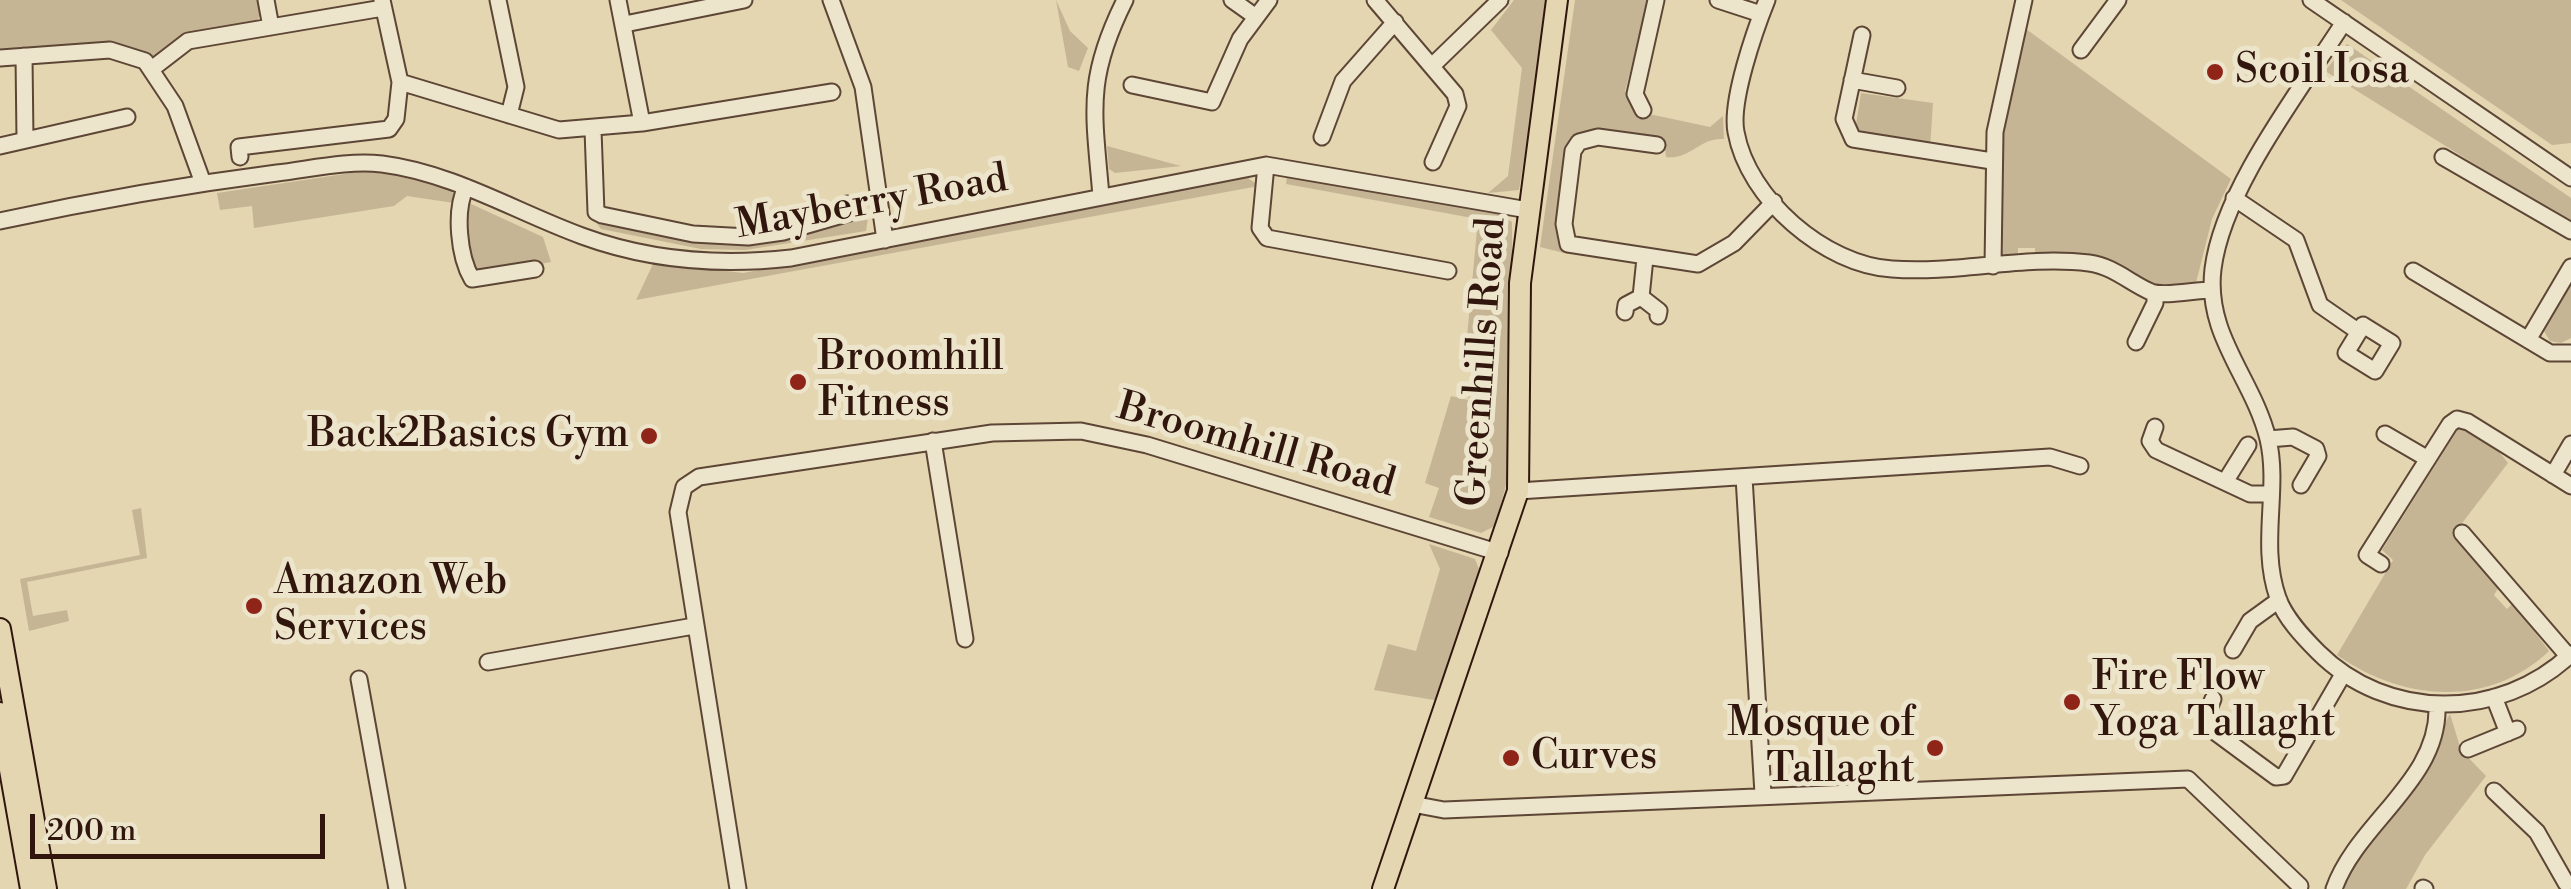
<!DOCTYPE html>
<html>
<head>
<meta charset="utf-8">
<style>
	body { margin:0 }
	#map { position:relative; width:2571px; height:889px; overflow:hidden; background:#e3d6b1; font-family:"Libre Bodoni",serif }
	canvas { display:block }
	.scale { position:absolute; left:30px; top:814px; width:295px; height:45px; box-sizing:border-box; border:5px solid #30160c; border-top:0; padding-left:12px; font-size:30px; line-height:35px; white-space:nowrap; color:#30160c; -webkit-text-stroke:8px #ede4cc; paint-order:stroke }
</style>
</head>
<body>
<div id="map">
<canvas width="2571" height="889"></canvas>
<div class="scale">200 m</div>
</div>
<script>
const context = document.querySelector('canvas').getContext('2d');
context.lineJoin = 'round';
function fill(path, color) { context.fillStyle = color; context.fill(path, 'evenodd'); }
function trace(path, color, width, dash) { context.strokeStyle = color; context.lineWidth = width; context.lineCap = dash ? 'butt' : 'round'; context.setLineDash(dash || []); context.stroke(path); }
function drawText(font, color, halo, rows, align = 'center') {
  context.font = font + ' "Libre Bodoni",serif'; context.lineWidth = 10; context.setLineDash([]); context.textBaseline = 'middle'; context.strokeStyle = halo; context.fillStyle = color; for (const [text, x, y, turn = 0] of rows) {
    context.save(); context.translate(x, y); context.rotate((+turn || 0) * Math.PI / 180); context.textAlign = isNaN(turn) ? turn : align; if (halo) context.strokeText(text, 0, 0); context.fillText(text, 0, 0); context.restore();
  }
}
fill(new Path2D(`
	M0,0H259L261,14L255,23L175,44L154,58L117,43L0,53Z
	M1056,0L1070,31L1088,48L1079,71L1068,67Z
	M1514,0H1550L1519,190L1488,193L1508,176L1522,68L1491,30Z
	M1575,0H1649L1625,91L1635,111L1710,127L1723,116L1724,139C1700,137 1690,160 1666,157L1664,140L1604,133L1577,138L1561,242L1568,254L1540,247Z
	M2341,0H2571V143L2552,145Z
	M2022,26L2231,179L2212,219L2196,283L2153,285L2035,256V248H2018V256L2007,257L1999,251V141Z
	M2347,44L2571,198V224L2325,71Z
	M1861,93L1933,103L1930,148L1873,140L1855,131Z
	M1107,146L1181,166L1115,173L1109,169Z
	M371,170L446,187L455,195L454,203L407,196L394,206L254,228L252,206L220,210L217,193Z
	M1244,175L1259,186L636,300L654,262L743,273Z
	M1287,175L1495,212L1512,222L1513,459L1495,526L1481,533L1429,517L1439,488L1425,483L1451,396L1468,400L1479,348L1467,337L1478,219L1286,184Z
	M469,203L543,237L551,262L486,274L471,268L463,210Z
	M869,211L866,231L745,250L701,249L601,229L593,218L744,246L858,218Z
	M2571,279V338L2561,343L2550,341L2542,328Z
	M2460,426L2496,448L2508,463L2453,535L2499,587L2494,595L2507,609L2513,603L2549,651C2488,709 2402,701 2337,655L2393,560L2382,550Z
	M141,508L147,558L27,582L33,616L67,610L69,621L29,631L20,579L140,555L132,510Z
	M1429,544L1475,559L1481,574L1440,701L1374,690L1388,644L1416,651L1440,569Z
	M2450,714L2461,750L2486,776L2425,855L2406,889H2345L2341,884L2372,830L2379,834L2387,822Z`), '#c5b595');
const minor = new Path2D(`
	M266,0L271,27
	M382,0L400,82L559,130L642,123L832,92
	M498,0L516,87L509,115
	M618,0L642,123
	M831,0L863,87L885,240
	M1232,0L1256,17
	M1375,0L1455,94L1458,106L1433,162
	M1718,0L1761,14
	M1767,0C1755,30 1730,101 1736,132C1748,199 1825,265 1892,269C1957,274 2024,255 2089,263C2113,266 2130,283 2151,292C2166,297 2194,290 2211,290
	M2311,0L2571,178
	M2344,22C2300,91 2223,189 2213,269C2205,336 2253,378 2268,439C2280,490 2259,544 2278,598C2285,618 2303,637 2318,652C2387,721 2500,721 2571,654
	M625,24L744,0
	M1862,35L1844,119L1853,139L1992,161
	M2081,50L2118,0
	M24,56L25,140
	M0,58L110,50L145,61L175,106L203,183
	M1434,64L1500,0
	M153,68L188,41L383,8
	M1852,80L1897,88
	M1132,85L1212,102L1240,39L1269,0
	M1643,110L1635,94L1656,0
	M593,130L596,212L602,215L693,234L748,237L783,232L849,213L847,204
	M1322,137L1343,81L1395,22
	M1657,145L1598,137L1579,142L1573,151L1564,224L1568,244L1698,264L1734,243L1774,202
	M0,146L127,117
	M240,157L239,147L389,129L396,119L400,82
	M2443,157L2571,231
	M1266,165L1260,228L1267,238L1448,271
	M466,187C454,211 459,257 472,279L535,269
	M1101,196C1094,112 1085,80 1125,0
	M2234,198L2296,240L2320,305L2359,332
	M0,221C92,201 184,185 277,173C311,169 348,160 382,164C453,173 516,212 582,236C650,261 720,266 791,258L1266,165L1528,210
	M1993,266L1995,132L2024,0
	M2413,271L2550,353H2571
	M1641,297L1645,258
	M1625,312L1626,305L1641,297L1659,311L1658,316
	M2363,325L2392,343L2375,371L2346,353Z
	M2528,340L2571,267
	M2136,342L2155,303V294
	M2155,427L2150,441L2156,450L2250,494H2268
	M2385,434L2428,459
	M2268,439L2293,437L2316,449L2318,456L2301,485
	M933,441L965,639
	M2553,475L2571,444
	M1744,477L1763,794
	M2225,482L2248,445
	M1518,491L2050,457L2080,466
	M2462,533L2569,657
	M2381,564L2367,555L2450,424L2457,419L2468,422L2571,486
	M2233,650L2250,621L2279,600
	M488,662L694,626
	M359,679L397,889
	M2494,697L2508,733
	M2213,699L2208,711L2211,729L2276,777L2284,776L2342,676
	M2468,749L2517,729
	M2494,791L2537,832L2566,883
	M1412,804L1444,810L2188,779L2300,886
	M2423,888L2425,889
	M738,889L678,512L684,487L699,477L992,433L1081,431L1147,445L1500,553
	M2334,889C2357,823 2440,780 2437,706`);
const major = new Path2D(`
	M0,629L46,889
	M0,713L31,889
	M1383,889L1518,491L1520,283L1557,0`);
trace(minor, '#5d4635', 19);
trace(major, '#30160c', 24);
trace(minor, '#ede4cc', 15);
trace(major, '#e3d6b1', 20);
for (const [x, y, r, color] of [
	[2215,72,10,"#8f2418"],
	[798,382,10,"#8f2418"],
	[649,436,10,"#8f2418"],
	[254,606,10,"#8f2418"],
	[2072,702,10,"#8f2418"],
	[1935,748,10,"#8f2418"],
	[1511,758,10,"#8f2418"]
]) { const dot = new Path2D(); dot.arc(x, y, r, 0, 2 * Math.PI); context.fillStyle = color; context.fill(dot); trace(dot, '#ede4cc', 4); }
drawText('40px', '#30160c', '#ede4cc', [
	["Scoil Iosa",2235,72],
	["Broomhill",818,359],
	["Fitness",818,405],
	["Back2Basics Gym",629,436,"right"],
	["Amazon Web",274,583],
	["Services",274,629],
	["Fire Flow",2092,679],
	["Yoga Tallaght",2092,725],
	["Mosque of",1915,725,"right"],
	["Tallaght",1915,771,"right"],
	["Curves",1531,758]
], 'left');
drawText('40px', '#30160c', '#ede4cc', [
	["Mayberry Road",872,204,-10],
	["Greenhills Road",1484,362,-86],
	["Broomhill Road",1256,447,16]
]);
</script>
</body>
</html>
